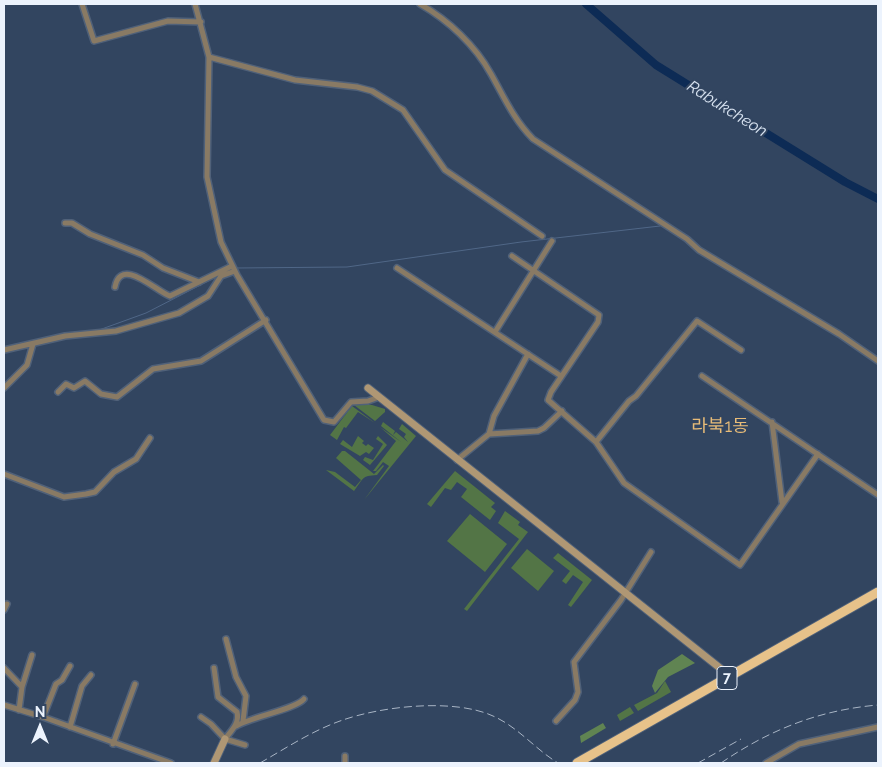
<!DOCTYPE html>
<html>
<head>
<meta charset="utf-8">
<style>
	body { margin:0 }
	#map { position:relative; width:882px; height:767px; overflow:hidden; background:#324560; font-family:Raleway,sans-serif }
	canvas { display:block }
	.frame { position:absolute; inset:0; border:5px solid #ecf3fd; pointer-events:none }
	.north { position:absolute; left:15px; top:702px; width:50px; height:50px; -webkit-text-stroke:4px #324560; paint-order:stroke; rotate:0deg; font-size:14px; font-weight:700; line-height:20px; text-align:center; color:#ecf3fd }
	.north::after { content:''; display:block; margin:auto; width:18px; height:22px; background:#ecf3fd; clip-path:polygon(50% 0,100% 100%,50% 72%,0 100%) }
</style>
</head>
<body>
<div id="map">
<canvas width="882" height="767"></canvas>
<div class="frame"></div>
<div class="north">N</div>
</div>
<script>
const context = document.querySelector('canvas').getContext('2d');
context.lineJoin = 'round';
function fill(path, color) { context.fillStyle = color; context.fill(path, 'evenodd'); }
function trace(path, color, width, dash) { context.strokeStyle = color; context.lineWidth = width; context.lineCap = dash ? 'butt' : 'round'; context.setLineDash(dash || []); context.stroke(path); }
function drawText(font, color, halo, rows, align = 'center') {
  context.font = font + ' Raleway,"Noto Sans KR",sans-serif'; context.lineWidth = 4; context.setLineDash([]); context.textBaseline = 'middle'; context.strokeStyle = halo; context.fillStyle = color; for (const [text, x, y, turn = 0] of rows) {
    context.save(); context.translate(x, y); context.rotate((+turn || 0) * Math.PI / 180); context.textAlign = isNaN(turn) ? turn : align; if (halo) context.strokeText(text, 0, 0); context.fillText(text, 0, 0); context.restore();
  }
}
fill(new Path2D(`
	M357,403L372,405L385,409V412L375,421L354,405Z
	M352,406L375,423L358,412L346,428L344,427L337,440L330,435Z
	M383,422L395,431L393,435L396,432L408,442L404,437L406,434L399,429L402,424L416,436L364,500L389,466L383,462L376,471H373L396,441L380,427L401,442L381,426Z
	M358,436L364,441L362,443L366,446L368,444L374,448L369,454L366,452L360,456L340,444L343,440L352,447Z
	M378,436L387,445L370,465L363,460L365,457L373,460L383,444L376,439Z
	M342,451H345L374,474L383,465L384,466L377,475C361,476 364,478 354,491L326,470L335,472L355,487L361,480L336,458Z
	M455,471L495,503L491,507L496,511L490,520L461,497L467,489L457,482L451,490L445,488L431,507L427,504Z
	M505,511L520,522L518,525L528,532L467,611L464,609L519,539L498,523Z
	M470,514L507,544L485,572L447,541Z
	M527,549L554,571L538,591L511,568Z
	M558,553L592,580L571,607L568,605L583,582L573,575L566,584L562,581L570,571L553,558Z
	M665,681L671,692L638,711L634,705L657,693Z
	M630,707L634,713L620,721L617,715Z`), '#537546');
fill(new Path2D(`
	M682,654L695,663L668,677L655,693L652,686L658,670Z
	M603,723L606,728L581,743L580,736Z`), '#608452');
trace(new Path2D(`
	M237,268L347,267L521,242L660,226
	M99,330L146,313L218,276`), '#506787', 1);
trace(new Path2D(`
	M586,4L656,65L845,182L878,199`), '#0d2b55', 8);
const street = new Path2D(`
	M82,4L94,41L168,21L201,22
	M195,4L209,57L207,177L221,242L237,275L324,420L334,422L351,402L368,401L379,397
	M420,4C448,20 475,45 491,74C504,97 514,120 533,139L687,239L699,250L839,334L878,361
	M209,57L295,80L357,87L372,91L403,110L445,170L542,236
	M65,223H72L90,234L143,255L163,268L199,282
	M512,256L599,315L598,322L551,392L548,400L596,442L629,401L636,396L697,321L741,350
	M397,268L561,376
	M115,287C121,255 158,293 170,296L232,266
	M495,332L552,241
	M4,350L65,336L116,331L179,313L208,296L221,276L235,271
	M702,376L878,495
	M4,388L27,365L33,344
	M58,392L66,384L74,388L85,381L101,394L117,397L153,369L201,361L266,320
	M772,422L782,502
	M489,434L494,416L528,354
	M596,442L624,483L740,565L818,454
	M457,460L489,434L538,431L544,428L562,411
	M4,474L64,497L86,494L95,492L114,472L136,459L150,438
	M4,610L7,604
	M226,639L236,677L246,696L243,721
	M4,668L22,687L19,710
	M214,668L218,697L237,712C240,723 231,731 225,739
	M22,687L32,655
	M4,705L43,717L171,763
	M43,717L56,684L62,680L70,666
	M201,717L211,724L225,739L245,745
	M556,721L575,700L578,692L574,662L621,600L651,552
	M236,726C251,717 296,709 304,699
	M70,727L82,686L91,675
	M113,744L135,684
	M345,763V756
	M766,763L799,744L878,727`);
const secondary = new Path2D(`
	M368,388L730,676
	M214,763L225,739`);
const highway = new Path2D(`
	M577,763L878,592`);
trace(street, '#506179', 8);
trace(secondary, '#506179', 9);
trace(highway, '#506179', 11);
trace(street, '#897a64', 5);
trace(secondary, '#af9774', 7);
trace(highway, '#e7c28a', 9);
trace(new Path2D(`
	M260,763C286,748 312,731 340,721C381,706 454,698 493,716C518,727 535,749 558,763
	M698,763L741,739
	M721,763C769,730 819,710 878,705`), '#a9b5c5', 1, [8, 4]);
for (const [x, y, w] of [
	[727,678,20]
]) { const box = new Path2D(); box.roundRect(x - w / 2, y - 11.5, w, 23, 4); context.fillStyle = '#324560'; context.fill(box); trace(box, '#ecf3fd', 1); }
drawText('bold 14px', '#ecf3fd', null, [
	["7",727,678]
]);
drawText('italic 16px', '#d9e4f2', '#324560', [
	["Rabukcheon",727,109,32]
]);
drawText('18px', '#e8bc78', '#324560', [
	["라북1동",720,427]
]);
</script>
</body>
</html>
